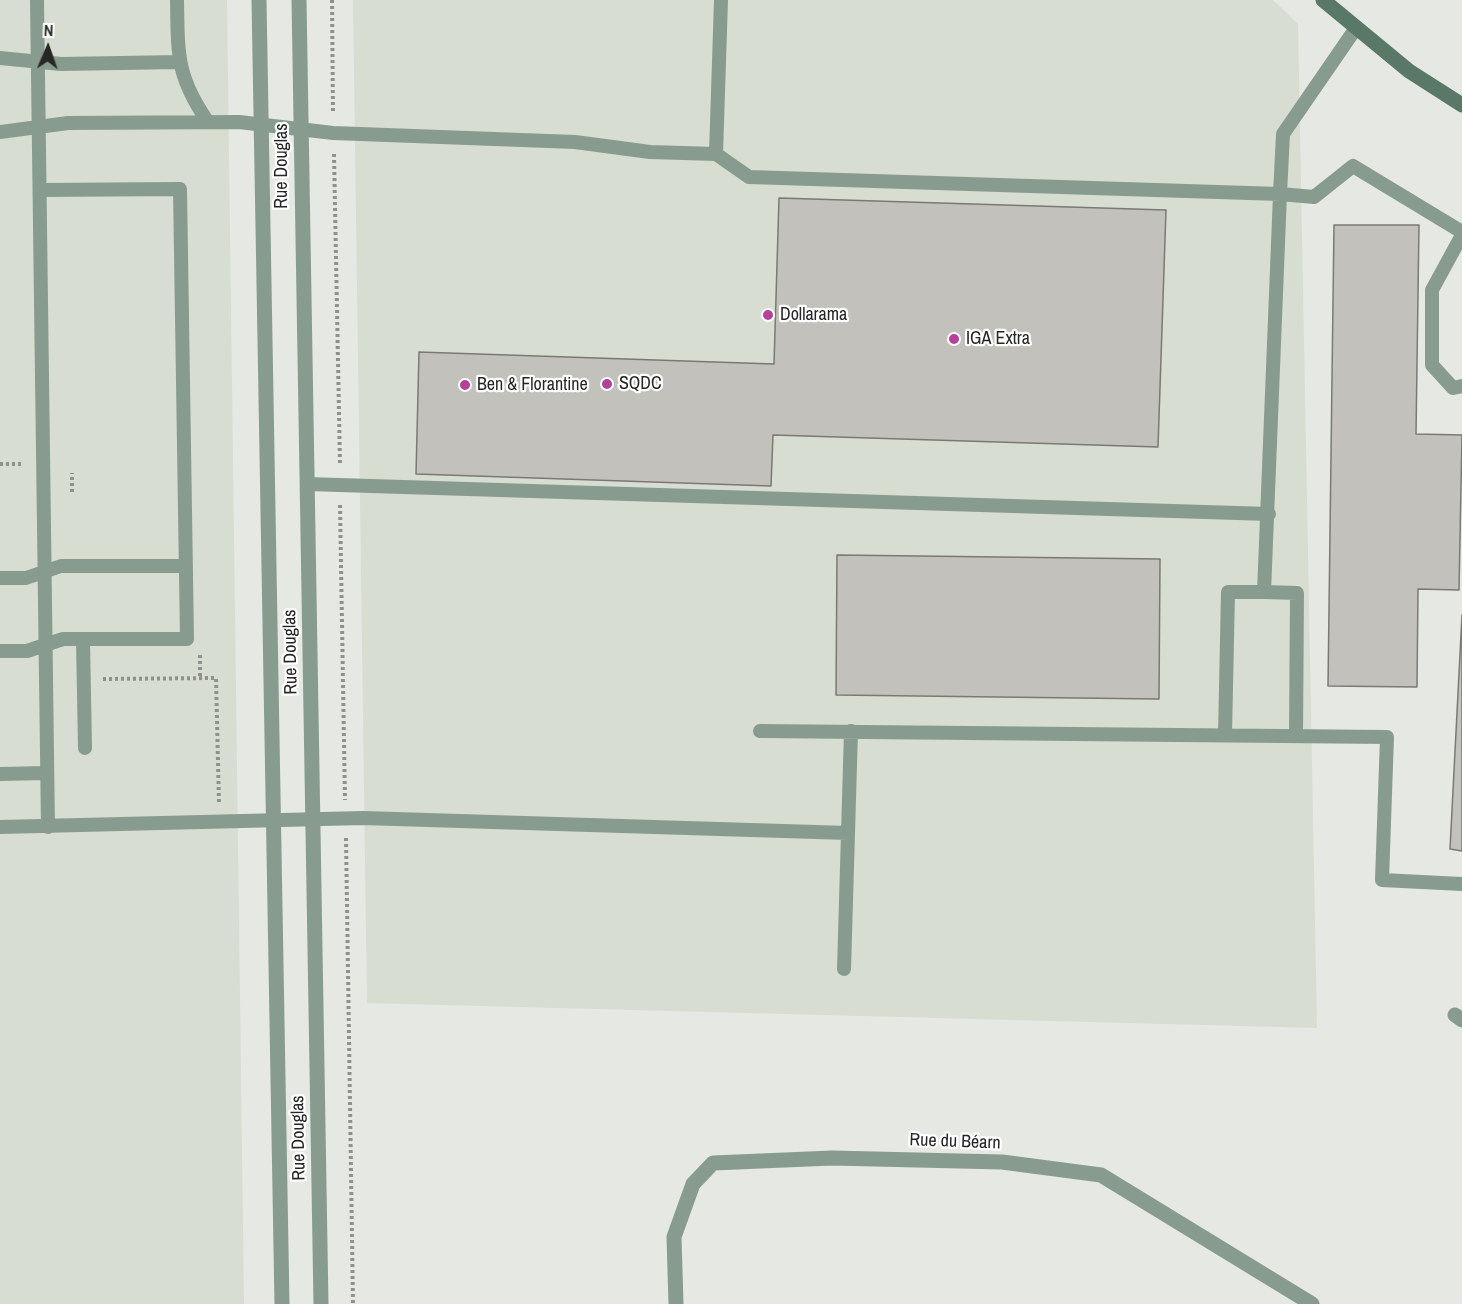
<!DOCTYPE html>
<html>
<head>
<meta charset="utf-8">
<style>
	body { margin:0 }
	#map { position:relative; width:1462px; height:1304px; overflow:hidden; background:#e6e8e3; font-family:"Archivo Narrow",sans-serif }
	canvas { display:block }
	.north { position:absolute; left:18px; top:18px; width:60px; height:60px; -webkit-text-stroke:4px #fff; paint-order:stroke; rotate:2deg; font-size:16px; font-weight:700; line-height:24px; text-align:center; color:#262625 }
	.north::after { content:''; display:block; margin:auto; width:21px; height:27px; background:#262625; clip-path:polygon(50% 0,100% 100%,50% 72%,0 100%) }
</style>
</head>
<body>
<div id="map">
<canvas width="1462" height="1304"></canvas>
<div class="north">N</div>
</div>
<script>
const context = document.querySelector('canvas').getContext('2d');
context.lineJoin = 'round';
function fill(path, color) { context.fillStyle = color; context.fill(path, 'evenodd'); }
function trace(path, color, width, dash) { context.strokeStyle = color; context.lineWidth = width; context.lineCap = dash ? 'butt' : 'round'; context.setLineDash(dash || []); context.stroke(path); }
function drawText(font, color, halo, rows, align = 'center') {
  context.font = font + ' "Archivo Narrow",sans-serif'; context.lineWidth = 4.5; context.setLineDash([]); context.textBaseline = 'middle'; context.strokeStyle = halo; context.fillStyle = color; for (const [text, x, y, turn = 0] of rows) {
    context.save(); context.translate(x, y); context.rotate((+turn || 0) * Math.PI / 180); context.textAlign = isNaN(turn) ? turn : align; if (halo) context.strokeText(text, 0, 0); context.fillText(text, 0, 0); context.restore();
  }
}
fill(new Path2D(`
	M0,0H227L244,1304H0Z
	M353,0H1273L1298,24L1317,1028L367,1003Z`), '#d8ddd1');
const building = new Path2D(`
	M779,198L1166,210L1158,447L773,435L771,486L416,474L419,352L774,364Z
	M1334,225H1419L1416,434L1462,435L1459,590L1418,589L1417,687L1328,686Z
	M837,555L1160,559L1159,699L836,695Z
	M1462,615V851L1450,849Z`);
fill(building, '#c3c1bc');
trace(building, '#7a7974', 1.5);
trace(new Path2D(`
	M332,0L333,113
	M334,154L340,464
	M0,464H23
	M72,492V473
	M340,505L345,800
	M200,655V678
	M103,679L216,678L219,803
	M346,838L353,1304`), '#8f918d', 4, [3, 3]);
trace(new Path2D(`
	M37,0L48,827
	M177,0C178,54 176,76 208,122
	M0,58L61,64L179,62
	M0,132L68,123L239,122L333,133L575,142L650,152L716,154L749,177L1280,194L1283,134L1356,28
	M716,154L721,0
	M1462,235L1432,290V365L1453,388L1462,386
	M307,484L1269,514
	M0,578H26L61,566H186
	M1264,592L1297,593L1296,736
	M83,640L85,748
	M0,651H27L63,639H187L180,189L40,190
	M760,731L1387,737L1382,880L1462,884
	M1225,735L1228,592H1264L1280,194L1314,197L1353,166L1462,232
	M0,774L47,773
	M0,827L363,818L848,833
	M844,969L851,731`), '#879c8f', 14);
trace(new Path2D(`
	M259,0L282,1304
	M299,0L321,1304
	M1455,1015L1462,1020
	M676,1304L674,1237L693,1184L713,1163L832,1158L1002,1162L1101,1175L1312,1304`), '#879c8f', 15);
trace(new Path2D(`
	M1323,0L1409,71L1462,105`), '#597865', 15);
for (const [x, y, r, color] of [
	[768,315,6,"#b3419b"],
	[954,339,6,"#b3419b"],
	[607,384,6,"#b3419b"],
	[465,385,6,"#b3419b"]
]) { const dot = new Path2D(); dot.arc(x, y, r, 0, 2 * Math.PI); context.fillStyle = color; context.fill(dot); trace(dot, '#fff', 2); }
drawText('18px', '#262625', '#fff', [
	["Rue Douglas",282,166,-90],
	["Rue Douglas",291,652,-91],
	["Rue Douglas",299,1138,-91],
	["Rue du Béarn",955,1142,2]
]);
drawText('18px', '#262625', '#fff', [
	["Dollarama",780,315],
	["IGA Extra",966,339],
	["SQDC",619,384],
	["Ben & Florantine",477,385]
], 'left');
</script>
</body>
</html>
